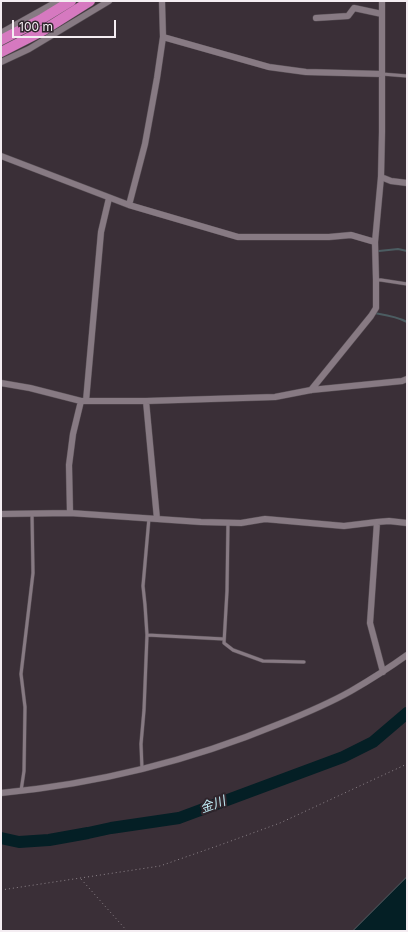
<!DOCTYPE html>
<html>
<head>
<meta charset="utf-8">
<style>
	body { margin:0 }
	#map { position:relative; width:408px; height:932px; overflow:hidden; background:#3a2f37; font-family:Inter,sans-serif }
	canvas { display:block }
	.frame { position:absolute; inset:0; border:2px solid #f4edf2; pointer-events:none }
	.scale { position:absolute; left:12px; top:20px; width:104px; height:18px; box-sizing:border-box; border:2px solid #f4edf2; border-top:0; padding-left:5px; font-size:12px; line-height:14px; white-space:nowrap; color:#f4edf2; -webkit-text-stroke:3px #2f252c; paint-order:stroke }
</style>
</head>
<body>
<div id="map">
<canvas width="408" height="932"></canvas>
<div class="frame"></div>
<div class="scale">100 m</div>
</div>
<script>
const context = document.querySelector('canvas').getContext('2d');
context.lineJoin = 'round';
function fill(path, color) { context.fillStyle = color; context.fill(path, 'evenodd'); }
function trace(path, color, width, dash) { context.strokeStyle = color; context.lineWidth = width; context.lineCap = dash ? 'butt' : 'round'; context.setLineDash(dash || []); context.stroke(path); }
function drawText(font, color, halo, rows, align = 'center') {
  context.font = font + ' Inter,"Noto Sans JP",sans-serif'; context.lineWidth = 4; context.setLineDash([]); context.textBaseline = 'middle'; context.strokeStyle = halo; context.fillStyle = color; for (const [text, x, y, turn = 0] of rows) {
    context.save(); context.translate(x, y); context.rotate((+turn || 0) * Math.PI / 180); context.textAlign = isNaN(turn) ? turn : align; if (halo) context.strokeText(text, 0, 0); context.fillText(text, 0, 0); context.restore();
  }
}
const water = new Path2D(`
	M407,877V931H353Z`);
fill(water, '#041f25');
trace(water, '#4c5d62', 1);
trace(new Path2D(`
	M379,251L398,249L407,251
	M374,313C386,315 396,316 407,322`), '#4c5d62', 2);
trace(new Path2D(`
	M1,838L19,842L49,840L88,833L111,828L179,818L343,757L373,742L407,713`), '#041f25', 12);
const service = new Path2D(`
	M382,74L407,76
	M376,280H381L407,284
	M228,522L227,591L224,643L233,650L263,661L304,662
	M147,635L224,639
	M142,769L141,744L144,710L147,635L145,605L143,586L149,518
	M21,791L24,771L25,707L21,674L33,573L32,514`);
const minor = new Path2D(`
	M316,18L348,16L354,8L382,14
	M1,33L58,1
	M163,37L269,67L306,72L382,74
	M1,62L29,49L109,1
	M1,156L129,205L238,237H329L351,235L375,242
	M381,177L391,181L407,183
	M129,205L145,144L157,78L163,37L162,1
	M1,383L30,388L81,401H146L275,397L311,390L402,381L407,379
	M311,390L371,316L376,308V280L375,242L381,177L382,132V1
	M86,401L101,232L109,198
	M146,401L157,519
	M70,513L69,465L73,434L81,401
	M1,514L70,513L201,522L241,523L265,519L344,526L377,522L389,521L407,523
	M377,522L370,623L383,672
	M1,793C95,784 192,760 279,724C304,714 328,704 351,691C370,680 389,668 407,655`);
const trunk = new Path2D(`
	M1,40L40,20L71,1
	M1,52L44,30L90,1`);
trace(service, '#584f55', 4);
trace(minor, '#584f55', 7);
trace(trunk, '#584f55', 11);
trace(new Path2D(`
	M81,879L127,931
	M1,890L160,866L220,845L280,823L407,764`), '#8f868c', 1, [1, 3]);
trace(service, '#877a83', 3);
trace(minor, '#877a83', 6);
trace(trunk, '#d679c0', 10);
drawText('italic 13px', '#c0ecf6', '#2f252c', [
	["金川",213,805,-20]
]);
</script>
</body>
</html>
